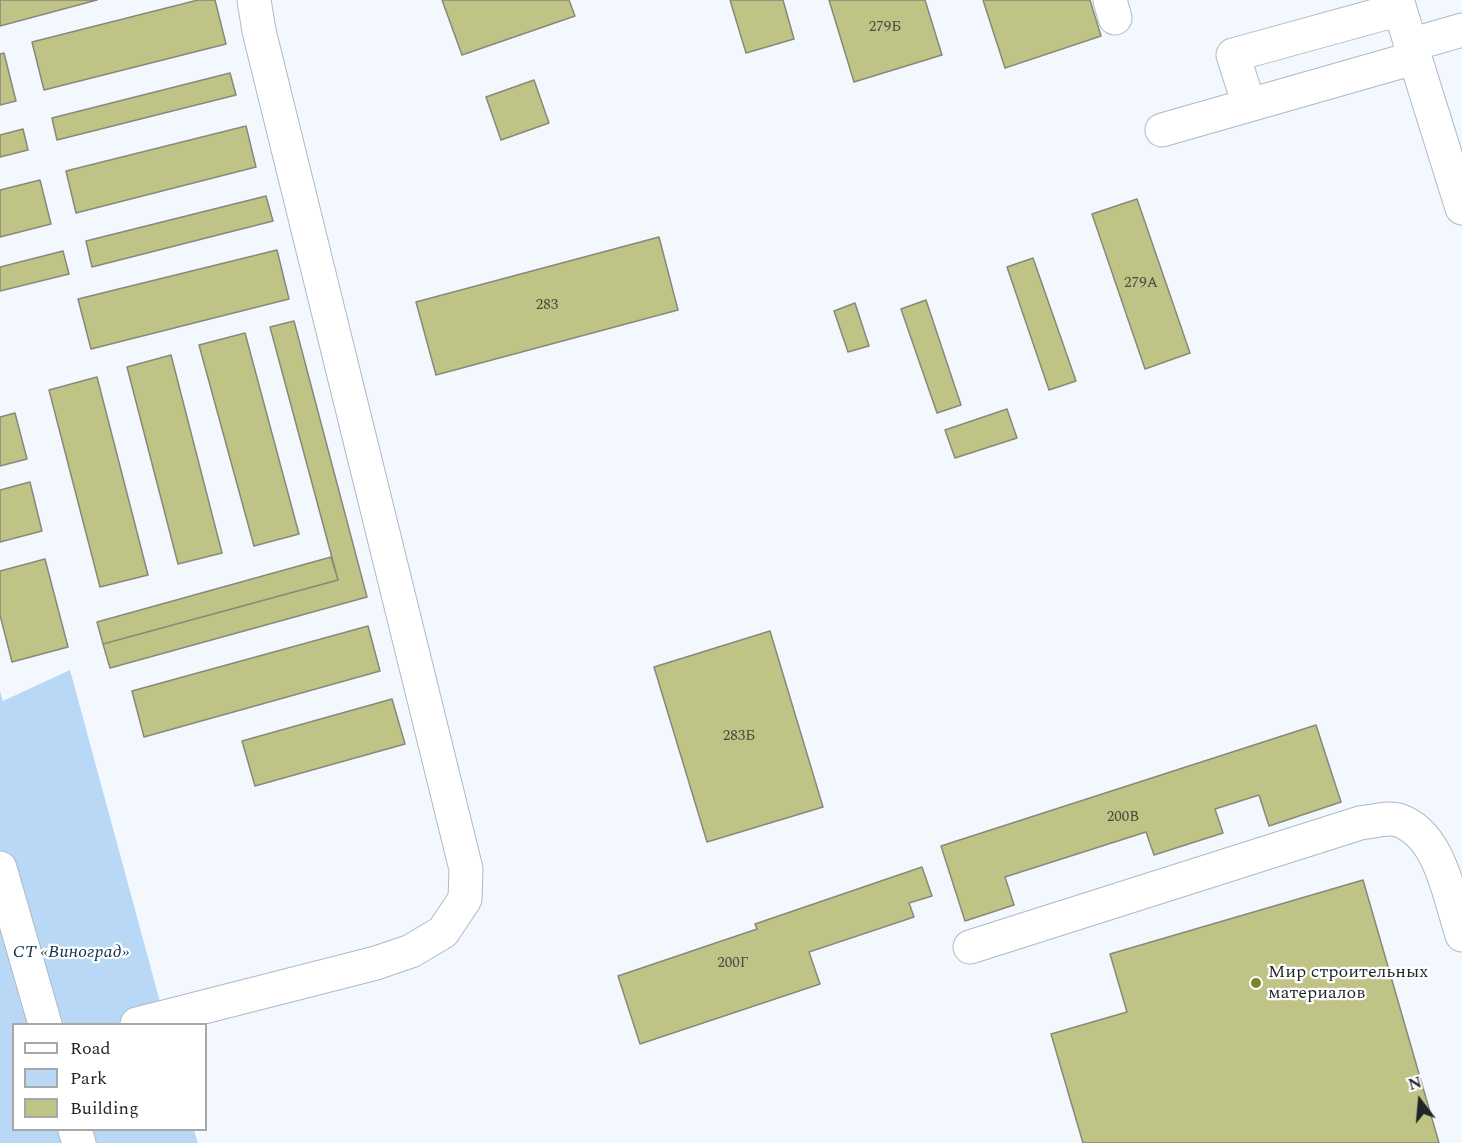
<!DOCTYPE html>
<html>
<head>
<meta charset="utf-8">
<style>
	body { margin:0 }
	#map { position:relative; width:1462px; height:1143px; overflow:hidden; background:#f3f8fe; font-family:Spectral,serif }
	canvas { display:block }
	.legend { position:absolute; left:12px; top:1023px; width:195px; height:108px; box-sizing:border-box; background:#fff; border:2px solid #a5a7a9; margin:0; padding:8px 10px; list-style:none; font-size:18px; color:#1f2429 }
	.legend li { display:flex; align-items:center; gap:12px; height:30px }
	.legend b { width:30px; border:2px solid #a5a7a9 }
	.north { position:absolute; left:1390px; top:1071px; width:60px; height:60px; -webkit-text-stroke:4px #fff; paint-order:stroke; rotate:344deg; font-size:16px; font-weight:700; line-height:24px; text-align:center; color:#1f2429 }
	.north::after { content:''; display:block; margin:auto; width:21px; height:27px; background:#1f2429; clip-path:polygon(50% 0,100% 100%,50% 72%,0 100%) }
</style>
</head>
<body>
<div id="map">
<canvas width="1462" height="1143"></canvas>
<ul class="legend">
<li><b style="height:8px;background:#fff"></b>Road</li>
<li><b style="height:16px;background:#b9d8f6"></b>Park</li>
<li><b style="height:16px;background:#bfc386"></b>Building</li>
</ul>
<div class="north">N</div>
</div>
<script>
const context = document.querySelector('canvas').getContext('2d');
context.lineJoin = 'round';
function fill(path, color) { context.fillStyle = color; context.fill(path, 'evenodd'); }
function trace(path, color, width, dash) { context.strokeStyle = color; context.lineWidth = width; context.lineCap = dash ? 'butt' : 'round'; context.setLineDash(dash || []); context.stroke(path); }
function drawText(font, color, halo, rows, align = 'center') {
  context.font = font + ' Spectral,serif'; context.lineWidth = 4.5; context.setLineDash([]); context.textBaseline = 'middle'; context.strokeStyle = halo; context.fillStyle = color; for (const [text, x, y, turn = 0] of rows) {
    context.save(); context.translate(x, y); context.rotate((+turn || 0) * Math.PI / 180); context.textAlign = isNaN(turn) ? turn : align; if (halo) context.strokeText(text, 0, 0); context.fillText(text, 0, 0); context.restore();
  }
}
fill(new Path2D(`
	M70,670L166,1024H14V1130H194L198,1143H0V691L3,701Z`), '#b9d8f6');
const building = new Path2D(`
	M0,0H97L0,26Z
	M198,0H215L226,44L44,90L32,42Z
	M442,0H569L575,16L462,55Z
	M730,0H783L794,39L746,53Z
	M829,0H925L942,55L854,82Z
	M983,0H1090L1101,36L1005,68Z
	M4,53L16,101L0,105V54Z
	M230,73L236,95L57,140L52,118Z
	M534,80L549,123L501,140L486,97Z
	M246,126L256,167L76,213L66,171Z
	M23,129L28,150L0,157V135Z
	M40,180L51,224L0,237V190Z
	M266,196L273,221L92,267L86,241Z
	M1137,199L1190,353L1145,369L1092,214Z
	M659,237L678,310L436,375L416,302Z
	M277,250L289,299L91,349L78,299Z
	M63,251L69,274L0,291V267Z
	M1033,258L1076,381L1049,390L1007,267Z
	M926,300L961,405L937,413L901,309Z
	M855,303L869,346L848,352L834,311Z
	M294,321L367,597L110,668L103,644L338,580L270,327Z
	M245,333L299,534L254,546L199,345Z
	M171,355L222,553L178,564L127,367Z
	M97,377L148,575L100,587L49,390Z
	M1007,409L1017,438L955,458L945,430Z
	M15,413L27,459L0,466V417Z
	M30,482L42,531L0,542V490Z
	M331,557L338,580L103,644L97,622Z
	M45,559L68,647L12,662L0,615V571Z
	M368,626L380,671L144,737L132,691Z
	M770,631L823,807L707,842L654,667Z
	M392,699L405,744L255,786L242,741Z
	M1316,725L1341,802L1269,826L1259,795L1215,809L1223,833L1154,855L1146,832L1005,877L1014,905L965,921L941,846Z
	M922,867L932,896L909,903L914,917L809,952L820,984L640,1044L618,976L757,929L755,924Z
	M1363,880L1439,1143H1083L1051,1034L1127,1012L1110,954Z`);
fill(building, '#bfc386');
trace(building, '#888979', 1.5);
const minor = new Path2D(`
	M1110,0L1115,18
	M1397,0L1462,208
	M1410,45L1462,30
	M1249,105L1233,55L1400,9
	M1162,130L1414,58
	M0,868L45,1024
	M970,947L1360,823C1371,822 1388,817 1398,820C1441,834 1449,897 1462,935
	M137,1024L376,963L411,951L443,932L465,899L466,869L259,31L254,0
	M75,1130L79,1143`);
trace(minor, '#adbac7', 35);
trace(minor, '#fff', 33);
for (const [x, y, r, color] of [
	[1256,983,6,"#7f832d"]
]) { const dot = new Path2D(); dot.arc(x, y, r, 0, 2 * Math.PI); context.fillStyle = color; context.fill(dot); trace(dot, '#fff', 2); }
drawText('15px', '#474c40', null, [
	["279Б",885,28],
	["279А",1141,284],
	["283",547,306],
	["283Б",739,737],
	["200В",1123,818],
	["200Г",733,964]
]);
drawText('italic 18px', '#103350', '#fff', [
	["СТ «Виноград»",71,953]
]);
drawText('18px', '#1f2429', '#fff', [
	["Мир строительных",1268,973],
	["материалов",1268,994]
], 'left');
</script>
</body>
</html>
